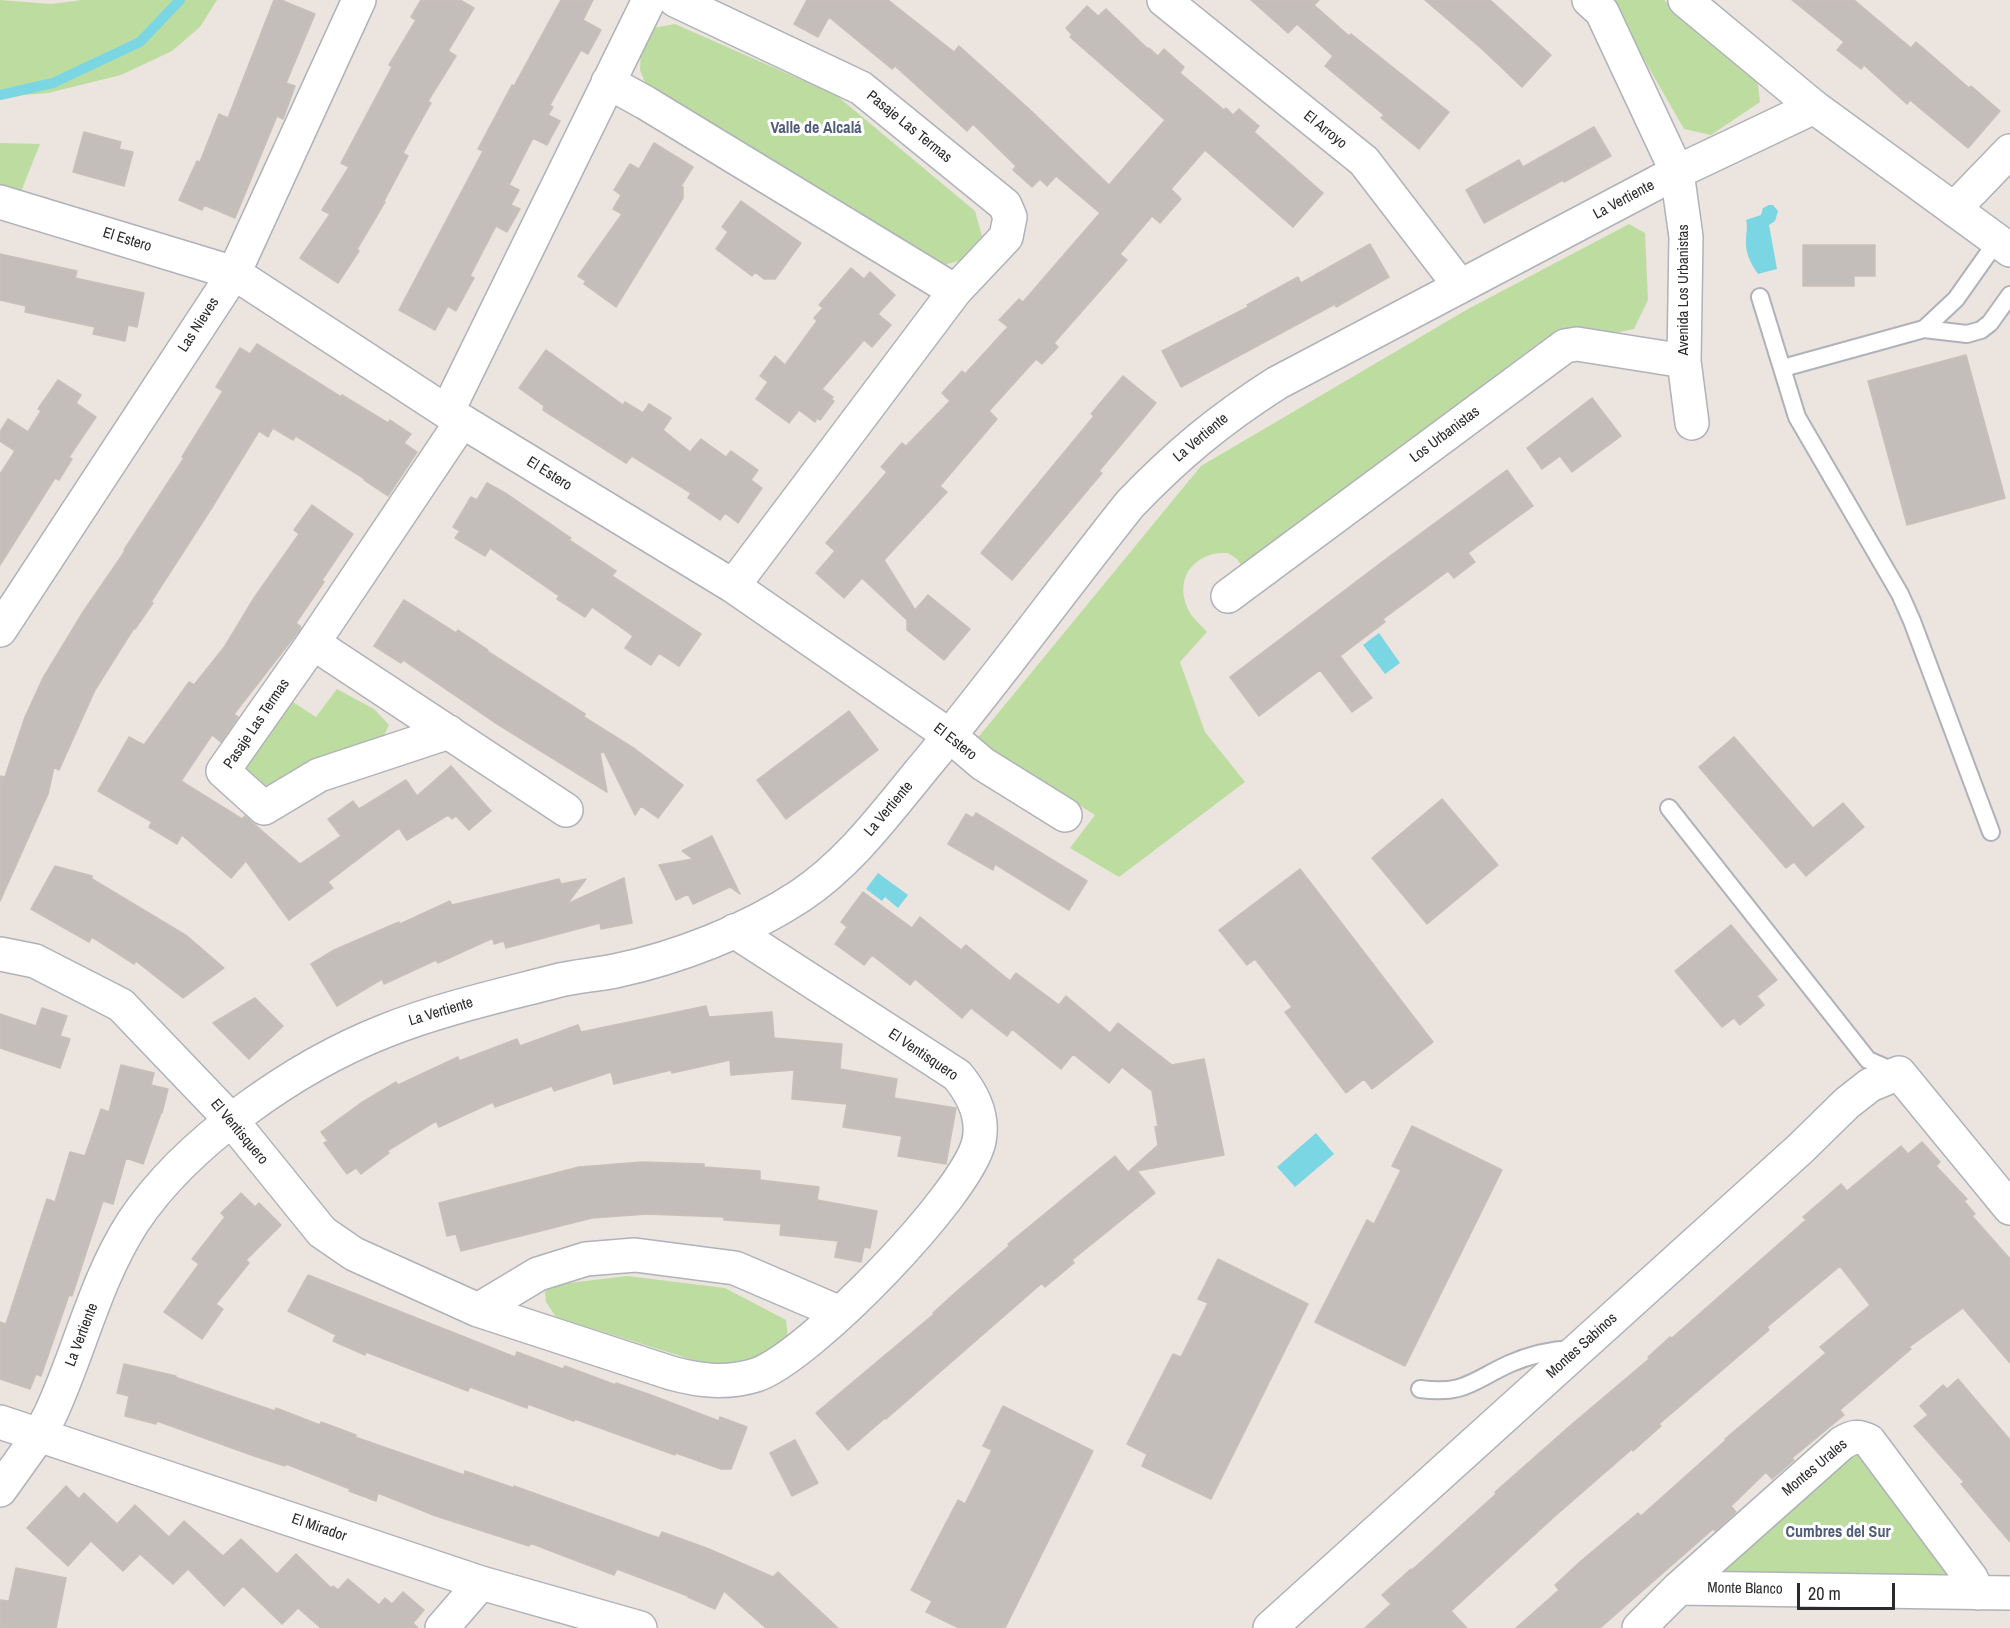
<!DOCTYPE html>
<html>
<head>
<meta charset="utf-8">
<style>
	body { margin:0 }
	#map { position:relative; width:2010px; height:1628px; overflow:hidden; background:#ece4df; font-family:"Archivo Narrow",sans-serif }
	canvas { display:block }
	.scale { position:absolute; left:1797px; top:1583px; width:98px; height:27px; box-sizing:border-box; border:3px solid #2b2b2b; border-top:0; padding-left:8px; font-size:18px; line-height:21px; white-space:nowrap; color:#2b2b2b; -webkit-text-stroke:4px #fff; paint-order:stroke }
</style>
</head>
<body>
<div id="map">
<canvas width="2010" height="1628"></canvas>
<div class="scale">20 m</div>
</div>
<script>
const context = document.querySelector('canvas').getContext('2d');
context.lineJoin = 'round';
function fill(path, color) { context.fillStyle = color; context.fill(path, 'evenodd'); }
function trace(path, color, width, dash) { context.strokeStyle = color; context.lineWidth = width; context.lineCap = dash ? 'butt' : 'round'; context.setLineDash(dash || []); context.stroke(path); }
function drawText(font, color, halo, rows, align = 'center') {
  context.font = font + ' "Archivo Narrow",sans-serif'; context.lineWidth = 6; context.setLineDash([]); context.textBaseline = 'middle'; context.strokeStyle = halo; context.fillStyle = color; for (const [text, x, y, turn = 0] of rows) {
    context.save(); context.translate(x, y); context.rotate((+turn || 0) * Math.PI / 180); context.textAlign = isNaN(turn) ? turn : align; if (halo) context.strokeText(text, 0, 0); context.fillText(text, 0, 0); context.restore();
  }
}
fill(new Path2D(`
	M0,0L51,4L82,0H217L200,27L172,51L121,75L48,93L0,97Z
	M1610,0H1664L1757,77L1760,102L1711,135L1684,129Z
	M675,24L836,95L975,211L982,236L962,260L937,267L646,85L640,70L641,45L653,28Z
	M0,143L40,144L20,194L0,188Z
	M1629,224L1645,233L1648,300L1634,329L1605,335L1544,339L1242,566L1237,559L1228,553C1223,553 1215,553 1210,555C1184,564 1177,588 1189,611C1193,619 1202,626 1207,632L1180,662L1205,732L1245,782L1119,877L1070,848L1095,815L976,740L1201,466L1468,309Z
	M337,689L374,709L389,725L383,737L265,791L243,770L290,700L316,717Z
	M627,1276L725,1288L786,1320L788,1339L760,1359L724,1366L693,1360L556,1317L546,1302L545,1291L561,1284Z
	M1856,1447L1951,1574L1944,1577L1729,1579L1721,1568Z`), '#bddda0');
fill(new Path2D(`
	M1769,205H1773L1778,211L1775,221L1769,225L1777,269L1758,274C1751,264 1745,253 1746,240C1746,232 1748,228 1746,220L1761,215L1763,208Z
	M1379,633L1400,663L1385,674L1363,645Z
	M878,873L908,895L898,908L885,897L882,901L866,889Z
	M1316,1133L1334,1154L1295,1187L1277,1167Z`), '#7bd6e4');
trace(new Path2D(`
	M0,95L53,83L140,42L180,0`), '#7bd6e4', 10);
const building = new Path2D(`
	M274,0H281L315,14L286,83L295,86L283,119L277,116L235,218L204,205L202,210L179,200L197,161L200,162L219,114L228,118Z
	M421,0H460L474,8L448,51L456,56L428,101L431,103L403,153L408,156L384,201L385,202L357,249L359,251L338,283L300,258L330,214L322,210L349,167L341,163L392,67L389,65L416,20L411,17Z
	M561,0H593L583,20L601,30L588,54L581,50L550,105L553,107L548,115L560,121L547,145L533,138L509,185L519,190L511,205L520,209L507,232L496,226L470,276L474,278L456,311L448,306L435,330L399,310L483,151L478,149L512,85L514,86Z
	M807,0H888L954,52L959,46L1028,108L1109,185L1165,120L1070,37L1072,35L1066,28L1087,6L1098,16L1106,9L1148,49L1149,48L1158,56L1164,49L1184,67L1180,73L1224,110L1226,108L1233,115L1239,109L1259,126L1254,132L1323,193L1293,227L1205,150L1171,189L1181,199L1160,223L1152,216L1120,254L1127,260L1054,343L1058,347L1042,364L1036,359L989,411L997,419L940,486L947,492L884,560L915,610L928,595L970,629L944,660L907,630V620L862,578L844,598L816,573L835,551L826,543L887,472L881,467L902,443L906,446L950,401L942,393L962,371L965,374L1008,327L999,320L1019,299L1023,302L1100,213L1056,176L1047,186L1040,179L1032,187L1013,170L1016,166L973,124L967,131L895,66L892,69L829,17L818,37L794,24Z
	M1251,0H1319L1314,5L1349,36L1351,34L1449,112L1419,149L1381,118L1384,115L1325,66L1333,56L1297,24L1288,33Z
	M1425,0H1490L1551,55L1522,87L1482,49Z
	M1792,0H1854L1911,48L1916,42L1969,88L1971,86L2000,111L1968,148L1910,100L1907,104L1864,65L1861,69L1837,50L1844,42Z
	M1594,127L1611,156L1564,182L1563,180L1484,223L1466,190L1519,160L1523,167Z
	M84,132L121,142L119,149L133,152L124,186L73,172Z
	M654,143L693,167L681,186L683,187V198L616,307L584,284L586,281L578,276L622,214L613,209L621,195L614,190L630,164L639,169Z
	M741,201L801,243L775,279H764L755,272L752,276L716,249L728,232L722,227Z
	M1370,244L1389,277L1336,307L1335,304L1181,387L1162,351L1248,307L1247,305L1298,277L1301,283Z
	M1803,245H1875V276H1854V286H1803Z
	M0,254L77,271L75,278L144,293L137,327L128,325L125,341L93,334L95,327L25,312L26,306L0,300Z
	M851,268L864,279L870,272L895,295L878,314L891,325L872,347L864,340L822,389L833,397L831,399L834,401L820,420L817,418L815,422L799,410L789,423L756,399L768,382L760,376L775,356L785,365L817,321L814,318L823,308L819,305Z
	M257,344L341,397L342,395L388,423L390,420L411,434L404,443L417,452L388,496L364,480L365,479L296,436L293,440L273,428L268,437L259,431L211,509L151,602L153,603L135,629L134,628L95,690L59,770L54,767L48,794L0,901V776L5,777L25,717L43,678L83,612L125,551L124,550L184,458L182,457L223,391L216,387L240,348L250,354Z
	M546,350L623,405L625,402L643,413L649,404L671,418L663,430L690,452L701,439L726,457L731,451L758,470L751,480L762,488L738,523L725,513L720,520L688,498L691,493L632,456L626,463L543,410L544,406L519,388Z
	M1966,355L2005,498L1907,525L1868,381Z
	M1123,376L1156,403L1099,471L1102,473L1012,580L981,553L1094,416L1091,414Z
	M58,380L81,395L76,403L96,417L69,457L72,459L59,480L55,478L0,565V474L15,451L0,441V432L8,419L28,432L41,411L38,409Z
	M1592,398L1621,436L1572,472L1560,456L1542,469L1527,448Z
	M1507,470L1533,506L1468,553L1475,562L1454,578L1448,571L1383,619L1385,622L1340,656L1372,698L1352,712L1320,670L1259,716L1230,677L1386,559Z
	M487,483L507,494L571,538L569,540L616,571L612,576L701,634L679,666L659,653L651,665L625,648L633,636L592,607L585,617L557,599L559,596L490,548L485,556L455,538L460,531L453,527L471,497L477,500Z
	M312,505L353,534L322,580L324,582L296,623L301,627L298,632L234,714L238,717L221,742L212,735L181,781L242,819L245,816L300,864L341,836L328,819L353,801L359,809L406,780L417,796L451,766L491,811L469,830L456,816L452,819L448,815L407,840L399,828L328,882L333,888L289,920L246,861L231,878L182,835L177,844L149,827L152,822L98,791L129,737L144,745L189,682L194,685L225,646L254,598L299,534L294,530Z
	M404,600L456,633L458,630L488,650L487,651L585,714L584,717L635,749L683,785L658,818L641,806L635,815L604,752L600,753L607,792L494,722L403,660L401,663L374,646Z
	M849,711L878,750L786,819L757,780Z
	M1734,737L1813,828L1843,803L1864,827L1806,876L1794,862L1786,868L1699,767Z
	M1442,799L1498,865L1427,924L1372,858Z
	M976,813L1087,881L1069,910L995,864L993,870L948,844L966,814L973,818Z
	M712,836L740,894L730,887L693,904L688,894L676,900L659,865L693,859L682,851Z
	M55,866L92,876V879L187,936L224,968L183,998L136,961L134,964L92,937L89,942L31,909Z
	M1300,869L1433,1042L1372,1089L1364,1079L1346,1093L1285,1012L1292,1007L1255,959L1247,965L1219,930Z
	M624,878L632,923L601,929L600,923L506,948L504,941L494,944L493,938L438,963L436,960L384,984L382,979L337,1006L311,964L334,950L399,922L400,924L450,901L452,905L559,879L561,884L586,879L567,904Z
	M863,892L912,928L920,917L961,950L966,945L1010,981L1016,973L1059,1005L1066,996L1110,1033L1118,1023L1172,1065L1204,1059L1224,1155L1137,1171L1155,1193L1072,1260L1074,1263L1045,1287L1042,1283L886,1419L885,1418L848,1450L816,1413L934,1314L933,1313L956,1292L1009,1246L1008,1244L1115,1156L1128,1172L1158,1145L1155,1127L1158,1126L1152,1091L1122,1067L1109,1083L1073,1054L1061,1069L1012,1029L1007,1036L971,1008L962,1018L915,979L910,985L872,955L864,965L835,944L847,927L841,922Z
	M1731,925L1777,980L1757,996L1764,1005L1740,1025L1734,1018L1722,1027L1675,971Z
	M255,998L283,1026L249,1059L213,1023Z
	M706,1006L709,1017L772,1012L774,1038L842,1044L840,1069L897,1079L894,1098L956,1108L946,1164L898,1156L902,1136L843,1127L847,1104L792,1099L794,1070L731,1075L730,1060L672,1073L671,1070L614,1084L611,1072L554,1091L552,1086L495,1107L493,1102L439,1127L436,1121L387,1151L389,1153L361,1174L356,1168L347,1174L324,1143L328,1141L321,1132L361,1103L396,1082L398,1085L458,1057L459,1061L517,1039L520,1046L578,1025L581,1032Z
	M42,1008L67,1016L60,1036L70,1039L60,1068L0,1048V1014L36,1026Z
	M121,1065L154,1073L151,1085L168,1089L162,1113H161L143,1164L126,1158L113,1204L103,1201L72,1296L69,1295L41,1376L36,1374L30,1389L0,1379V1322L6,1324L47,1199L55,1202L70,1152L85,1156L101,1109L109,1112Z
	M1412,1126L1502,1170L1405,1366L1315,1322L1367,1220L1374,1224L1401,1170L1392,1166Z
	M1922,1142L1940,1162L1936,1166L1967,1199L1964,1201L1975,1214L1972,1216L2010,1259V1363L1963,1308L1909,1347L1911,1349L1840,1410L1844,1415L1792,1458L1794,1460L1772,1479L1766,1472L1731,1506L1736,1512L1715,1531L1713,1529L1600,1628H1516L1559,1590L1555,1585L1581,1561L1638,1513L1641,1516L1726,1440L1725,1439L1826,1353L1820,1347L1870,1305L1840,1266L1767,1327L1769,1330L1659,1424L1661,1426L1633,1451L1632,1449L1555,1516L1451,1611L1467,1628H1365L1391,1604L1382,1595L1411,1569L1412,1570L1496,1494L1495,1492L1571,1425L1649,1359L1648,1357L1670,1337L1672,1338L1806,1220L1803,1217L1841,1184L1847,1191L1901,1146L1908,1154Z
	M642,1162L704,1164V1167L760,1171V1180L819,1187L817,1200L877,1211L870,1248L864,1247L861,1262L835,1257L838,1241L780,1235L781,1224L724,1220V1217L647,1214L592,1218L461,1251L456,1234L447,1236L439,1203L579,1167Z
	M241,1193L255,1207L259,1203L281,1225L246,1260L249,1263L216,1304L223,1309L202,1339L164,1312L199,1264L192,1259L225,1217L221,1213Z
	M1218,1259L1308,1304L1211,1499L1142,1466L1147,1454L1127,1444L1173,1354L1181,1357L1208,1303L1198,1299Z
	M308,1275L515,1357L517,1352L563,1369L565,1366L616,1385V1383L651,1395L719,1421L720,1417L747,1427L731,1469H721L676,1453L675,1455L575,1419L574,1421L528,1404L527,1408L470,1387L468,1391L366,1352L365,1355L333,1341L336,1335L288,1311Z
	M124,1364L176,1376L175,1377L275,1411L276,1408L320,1425L321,1422L356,1435L355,1437L464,1475L465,1471L514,1488V1486L659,1538L662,1532L709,1549L773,1577L778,1572L838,1628H766L724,1591L715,1609L688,1597V1596L617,1569L614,1575L530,1543L529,1546L436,1516L378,1493L376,1501L349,1491L350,1489L286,1464L285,1466L254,1456L157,1421L156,1424L125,1416L129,1396L117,1393Z
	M1958,1379L2010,1440V1542L1961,1484L1964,1482L1914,1426L1928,1415L1920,1406L1943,1385L1947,1389Z
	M1003,1406L1093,1451L1005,1628H959L926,1612L932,1601L911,1590L958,1500L965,1504L992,1450L983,1446Z
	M795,1440L818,1483L792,1496L770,1453Z
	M66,1486L79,1499L84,1493L117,1524L135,1505L169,1537L184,1521L223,1556L241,1539L277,1574L296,1554L331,1588L333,1586L338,1590L348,1579L379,1605L385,1598L392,1604L403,1592L424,1610L413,1623L418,1628H321L298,1608L282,1624L243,1586L224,1606L188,1569L173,1584L140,1554L123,1571L91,1541L68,1566L27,1528Z
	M16,1568L66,1578L56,1628H0V1600L9,1601Z`);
fill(building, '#c4bebb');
trace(building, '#c7c0b8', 1.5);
const service = new Path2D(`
	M1760,297L1797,417L1900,594L1912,621L1991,832
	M1924,329L1956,299L1997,241
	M1783,368L1924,329L1967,334L1981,330L1990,323L2010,295
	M1669,808L1868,1060L1898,1073
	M1420,1389C1464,1395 1472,1381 1509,1364C1529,1355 1551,1350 1573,1349`);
const minor = new Path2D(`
	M675,0L861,88L1005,205L1010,217L1006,237L955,291L733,586
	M1164,0L1364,161L1460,286
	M1589,0L1602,12L1677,172L1686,237L1684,361L1692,423
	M1685,0L1814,107
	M608,82L646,103L955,291
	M0,202L234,273L447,412L733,586L950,736L983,764L1065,815
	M1954,209L2010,151
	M447,412L649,0
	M1228,596L1565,346L1577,344L1684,361
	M0,630L234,273L359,0
	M313,643L566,810
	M449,732L319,775L264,808L223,771L313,643L462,421
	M0,954L35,961L121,1005L232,1121L322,1232L354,1254L478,1310L671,1373C700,1381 727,1384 756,1375C808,1358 968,1194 979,1141C984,1116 973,1094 957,1075L734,931
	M478,1310L538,1274L586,1259L635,1255L735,1268L840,1313
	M0,1422L481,1583L640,1628
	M1679,1588L2010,1593
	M442,1628L481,1583
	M1270,1628L1800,1149L1847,1103L1870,1085L1899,1073L2010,1208
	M1639,1628L1679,1588L1842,1443C1852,1437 1858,1435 1869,1441L1971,1578L1978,1593`);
const tertiary = new Path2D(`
	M0,1490L40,1434L51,1413C80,1350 95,1281 133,1222C186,1142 296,1066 385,1031C440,1009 499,996 556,981C575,976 595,975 615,971C677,958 747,931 800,896C848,864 883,817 919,773C992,686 1059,593 1130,504C1177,455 1219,420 1277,383L1677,172L1814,107L2010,250`);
trace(service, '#afb2ba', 20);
trace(minor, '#afb2ba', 36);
trace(tertiary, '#afb2ba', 36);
trace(service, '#fff', 16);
trace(minor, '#fff', 33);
trace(tertiary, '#fff', 33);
drawText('15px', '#2b2b2b', '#fff', [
	["Pasaje Las Termas",909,127,39],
	["El Arroyo",1325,130,39],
	["La Vertiente",1624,200,-28],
	["El Estero",127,240,17],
	["Avenida Los Urbanistas",1684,290,-90],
	["Las Nieves",199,325,-57],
	["Los Urbanistas",1445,435,-37],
	["La Vertiente",1201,438,-40],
	["El Estero",549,474,32],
	["Pasaje Las Termas",257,724,-56],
	["El Estero",955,742,38],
	["La Vertiente",889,809,-50],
	["La Vertiente",441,1012,-17],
	["El Ventisquero",923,1055,34],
	["El Ventisquero",239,1132,50],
	["La Vertiente",82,1335,-69],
	["Montes Sabinos",1582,1346,-42],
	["Montes Urales",1815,1468,-40],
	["El Mirador",319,1528,19],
	["Monte Blanco",1745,1589,1]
]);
drawText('bold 16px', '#4f5c78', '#fff', [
	["Valle de Alcalá",816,129],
	["Cumbres del Sur",1838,1533]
]);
</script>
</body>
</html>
